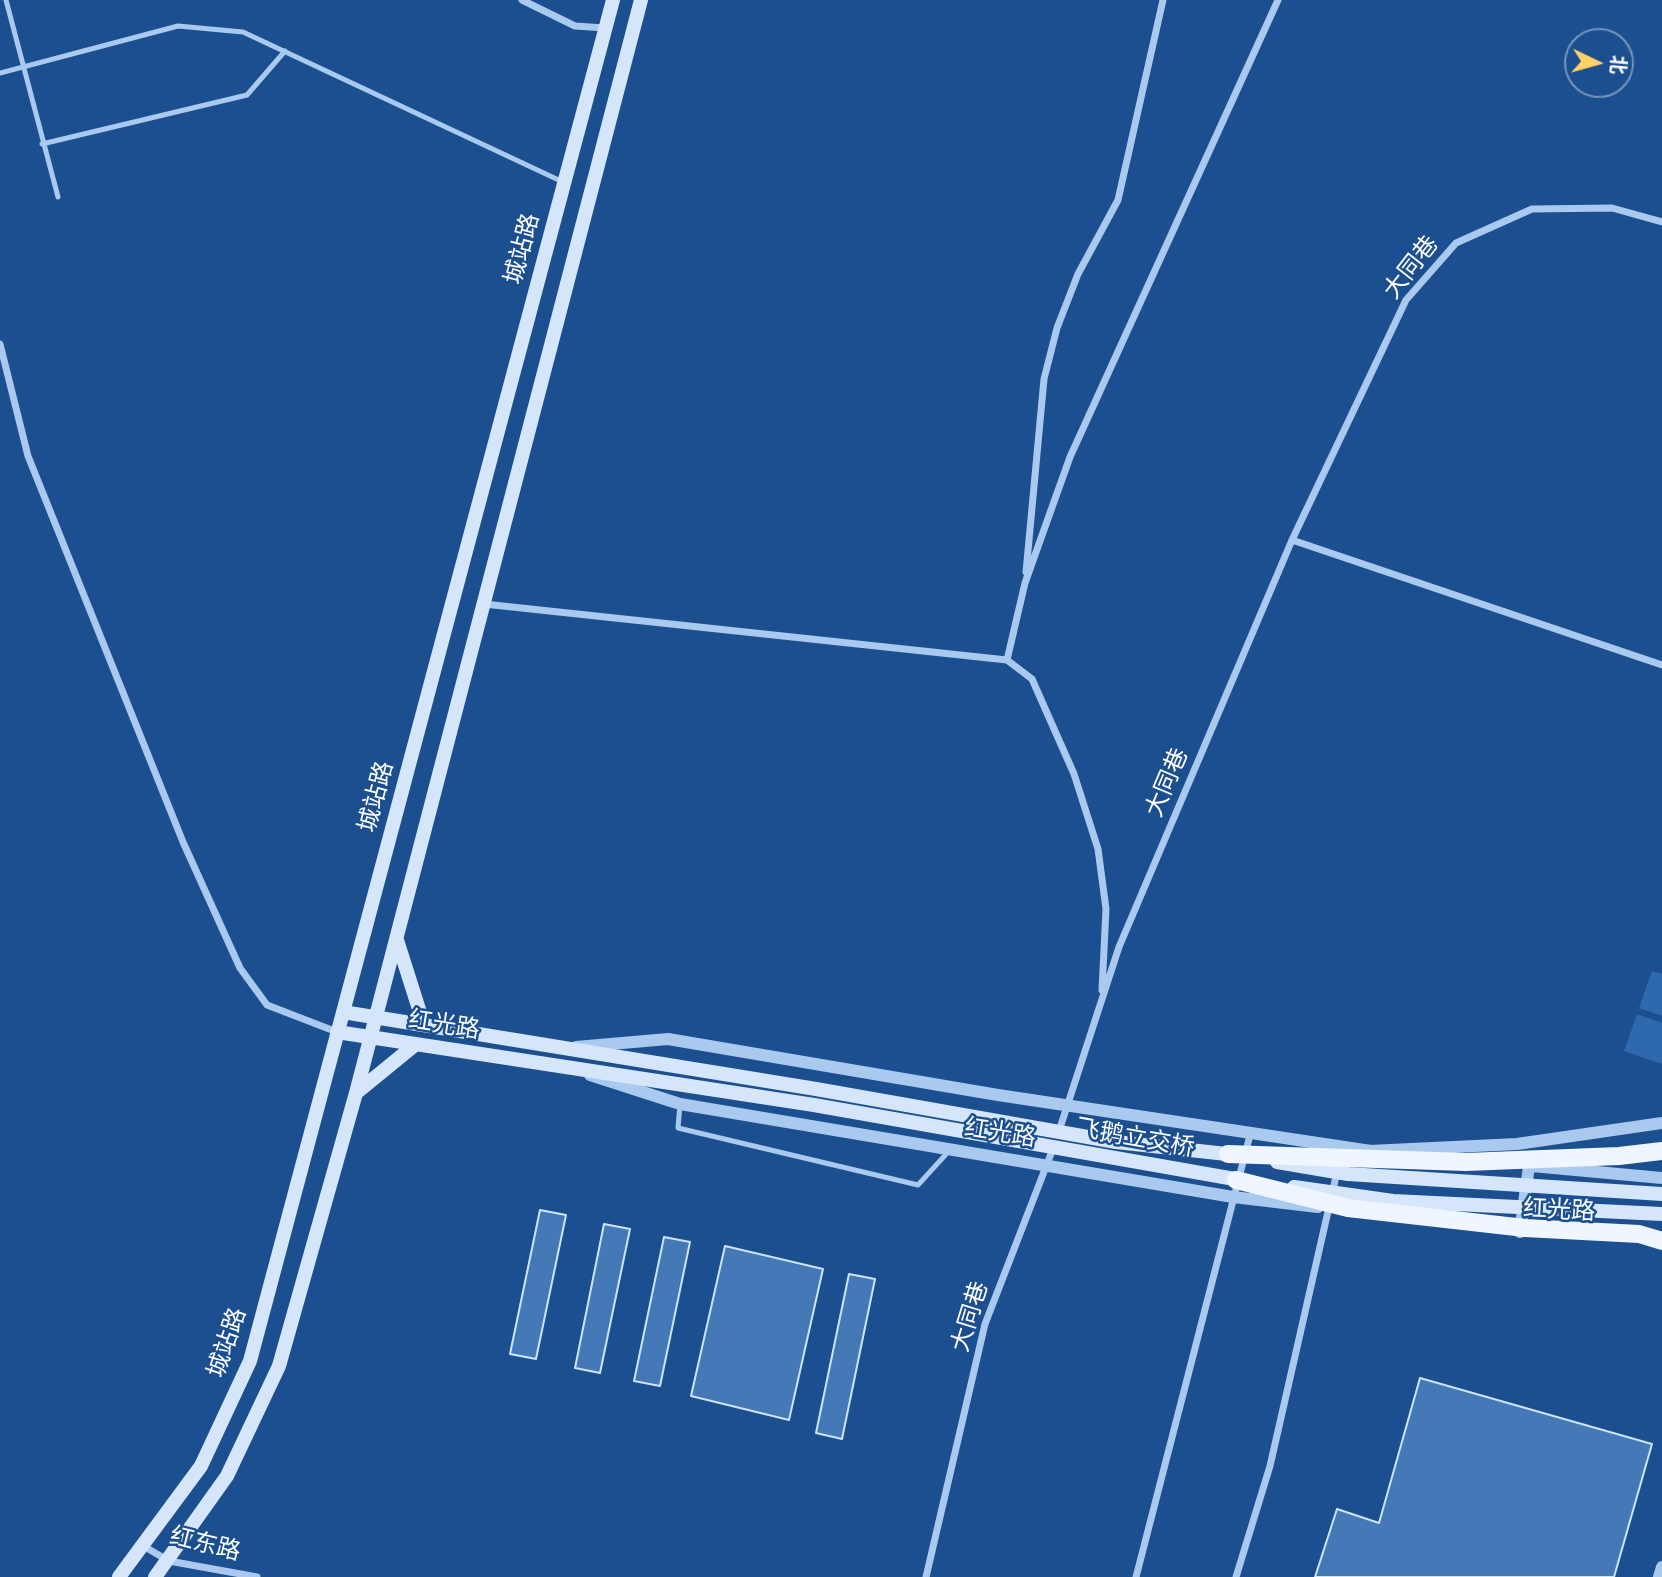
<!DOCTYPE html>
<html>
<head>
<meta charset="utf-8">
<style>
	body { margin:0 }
	#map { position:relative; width:1662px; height:1577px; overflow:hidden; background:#1b4f8f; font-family:"Varela Round","Noto Sans SC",sans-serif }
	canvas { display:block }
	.north { position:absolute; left:1564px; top:28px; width:70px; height:70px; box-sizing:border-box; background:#1b4f8f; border:2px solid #7695bc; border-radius:50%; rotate:95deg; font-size:19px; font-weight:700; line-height:28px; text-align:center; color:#fff }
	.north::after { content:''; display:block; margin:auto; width:24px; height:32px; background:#ffd166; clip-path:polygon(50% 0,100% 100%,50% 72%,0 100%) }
</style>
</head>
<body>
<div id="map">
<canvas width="1662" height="1577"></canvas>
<div class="north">北</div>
</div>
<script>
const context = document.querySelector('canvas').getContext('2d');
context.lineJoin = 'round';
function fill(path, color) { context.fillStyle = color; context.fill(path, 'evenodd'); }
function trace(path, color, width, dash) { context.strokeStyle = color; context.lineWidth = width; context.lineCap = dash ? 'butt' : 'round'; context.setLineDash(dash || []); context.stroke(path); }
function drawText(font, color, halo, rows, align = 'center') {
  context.font = font + ' "Varela Round","Noto Sans SC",sans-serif'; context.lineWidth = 5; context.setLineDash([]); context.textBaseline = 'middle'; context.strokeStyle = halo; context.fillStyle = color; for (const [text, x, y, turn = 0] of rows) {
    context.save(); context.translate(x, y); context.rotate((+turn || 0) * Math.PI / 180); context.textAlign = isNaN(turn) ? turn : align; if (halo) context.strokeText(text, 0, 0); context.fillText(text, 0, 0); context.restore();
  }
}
fill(new Path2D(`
	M1652,971L1662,974V1016L1639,1008Z
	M1637,1014L1662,1023V1064L1624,1051Z`), '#2e69ad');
const building = new Path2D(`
	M540,1210L566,1215L536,1359L510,1354Z
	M604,1224L630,1229L600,1373L575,1368Z
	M664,1237L690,1242L660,1386L634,1381Z
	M725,1246L823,1269L789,1420L691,1396Z
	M849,1274L875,1279L842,1439L816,1433Z
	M1420,1378L1652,1444L1614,1577H1315L1337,1509L1379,1523Z`);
fill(building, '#4478b7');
trace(building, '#cfe3fa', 2);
trace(new Path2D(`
	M6,0L58,197
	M0,73L178,26L243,32L563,182
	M42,144L247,95L285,51
	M680,1104L678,1128L918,1185L948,1152`), '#a9c9ee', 5);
trace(new Path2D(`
	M522,0L575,26L605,28
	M0,344L28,456L183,842L240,968L267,1005L337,1032
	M1292,540L1662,665
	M1026,572L1044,379L1057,328L1078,274L1118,200L1163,0
	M484,604L1007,660
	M1102,990L1106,909L1098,849L1074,774L1032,679L1007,660L1025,583L1070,457L1278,0
	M1059,1131L1119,947L1292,540L1406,300L1456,243L1532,209L1612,208L1662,222
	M145,1547L169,1561L257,1577
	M926,1577L985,1324L1054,1146
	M1136,1577L1250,1135
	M1236,1577L1270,1466L1337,1172`), '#a9c9ee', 7);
trace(new Path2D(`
	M576,1047L668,1039L998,1095L1371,1151
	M590,1075L680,1104L1233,1197L1318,1207
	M1369,1151L1517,1144L1662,1123
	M1532,1166L1662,1178
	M1520,1232L1529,1166
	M1659,1577L1662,1567`), '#a9c9ee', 12);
trace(new Path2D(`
	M397,940L424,1025
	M343,1012L816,1089L1116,1142L1236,1155
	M337,1032L814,1105L1246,1181
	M356,1093L416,1044
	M1277,1162L1348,1174L1662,1194
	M1294,1187L1393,1201L1662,1214
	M119,1577L201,1466L250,1361L613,0
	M155,1577L227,1476L279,1366L356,1093L641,0`), '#d6e6fa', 14);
trace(new Path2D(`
	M1228,1154L1466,1162L1619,1156L1662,1151
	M1236,1180L1348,1208L1525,1228L1639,1234L1662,1241`), '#f0f6ff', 18);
drawText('24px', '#fff', '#1b4f8f', [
	["城站路",523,249,-75],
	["大同巷",1412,268,-52],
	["大同巷",1168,783,-67],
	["城站路",377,797,-75],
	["红光路",444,1026,9],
	["红光路",1000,1134,9],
	["飞鹅立交桥",1135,1139,10],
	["红光路",1559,1211,3],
	["大同巷",971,1317,-73],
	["城站路",228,1343,-71],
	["红东路",205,1545,14]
]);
</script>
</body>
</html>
